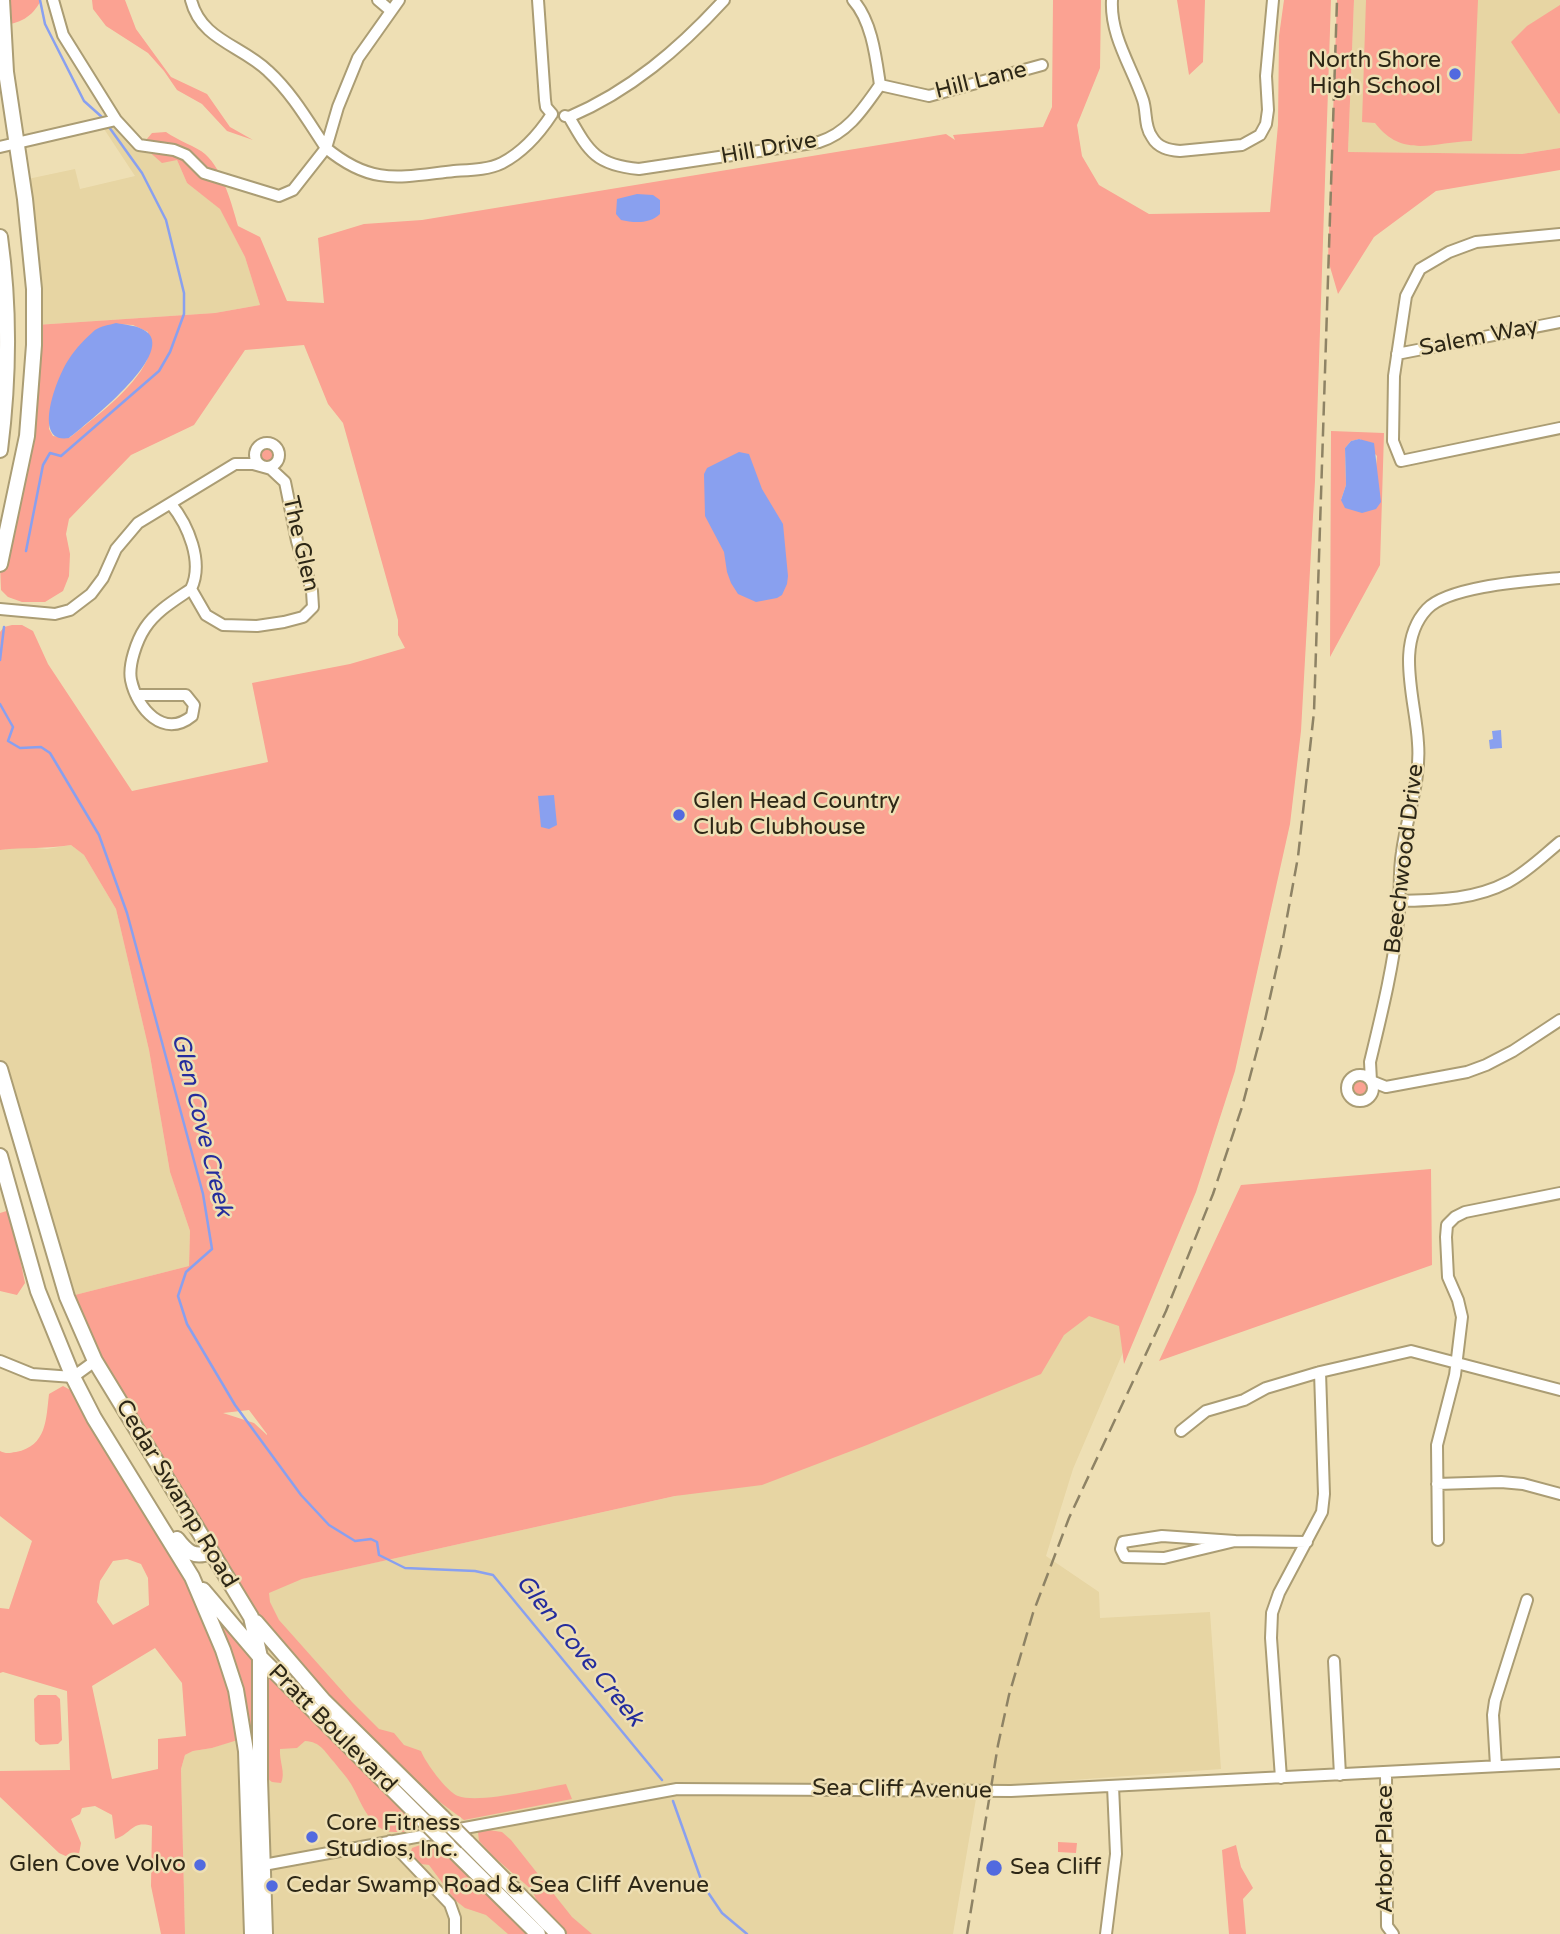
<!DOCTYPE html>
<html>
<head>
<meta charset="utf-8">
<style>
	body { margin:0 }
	canvas { display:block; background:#eedfb4 }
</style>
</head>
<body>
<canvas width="1560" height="1934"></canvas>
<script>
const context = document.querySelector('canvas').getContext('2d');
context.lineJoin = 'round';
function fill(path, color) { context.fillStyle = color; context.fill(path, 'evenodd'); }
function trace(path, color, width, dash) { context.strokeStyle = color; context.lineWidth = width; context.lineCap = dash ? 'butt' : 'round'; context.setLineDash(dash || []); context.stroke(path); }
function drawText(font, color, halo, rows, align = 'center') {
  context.font = font + ' "Varela Round",sans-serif'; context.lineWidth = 5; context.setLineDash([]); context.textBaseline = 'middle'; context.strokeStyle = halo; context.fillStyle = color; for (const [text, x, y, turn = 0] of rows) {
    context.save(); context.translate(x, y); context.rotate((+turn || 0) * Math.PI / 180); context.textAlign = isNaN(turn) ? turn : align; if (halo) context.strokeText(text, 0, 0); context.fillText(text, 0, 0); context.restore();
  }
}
fill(new Path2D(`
	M1354,0H1560V148L1522,154L1348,152Z
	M115,125L177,160L187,183L220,208L245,257L260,305L215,313L36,325L23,180L75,169L80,189L135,176L104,129Z
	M71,845L84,855L116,909L149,1050L170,1172L190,1231L189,1266L67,1297L0,1076V850L23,847L47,849Z
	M1060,1283L1145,1301L1073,1469L1046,1556L1099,1592L1100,1618L1210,1612L1221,1769L978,1787L953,1934H185L181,1769L185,1755L193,1751L212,1748L244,1737L265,1763L261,1588L734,1483Z`), '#e7d5a3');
fill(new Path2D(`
	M0,0H41C32,18 20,23 0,26Z
	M92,0H125L136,29L171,77L207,94L230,127L253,140L227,131L202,104L177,90L164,71L148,53L106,26L93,9Z
	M1053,0H1101L1100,68L1077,125L1082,156L1099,185L1149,214L1270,212L1278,125L1279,36L1284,0H1331L1315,481L1301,731L1290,824L1235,1071L1196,1192L1124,1364L1119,1326L1089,1316L1064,1335L1041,1374L867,1445L762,1485L675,1496L302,1579L269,1593L270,1602L279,1620L352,1702L379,1729L394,1733L404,1745L421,1751C425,1762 447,1792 458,1796C479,1804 542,1788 566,1784L572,1799L464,1820L429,1794L333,1699L274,1634L226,1570L88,1344L67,1297L189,1266L190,1231L170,1172L149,1050L116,909L84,855L71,845C47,849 24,847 0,850V632L4,627L12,625H22L33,631L48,664L132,791L268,762L252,683L350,664L405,648L398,635V620L343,423L328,404L304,345L245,350L194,425L131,455L69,519L66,534L70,554L69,576L63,591L45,602H22L8,597L1,590L0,564L27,436L36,325L215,313L260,305L245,257L220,209L187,183L177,160L162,163L146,149V140L152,133L166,132C177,140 197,147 205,154C223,170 232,205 238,226L260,237L287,301L324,303L318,238L364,224L422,220L946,134L955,140L953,135L1043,127L1052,107ZM116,324L133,325L148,332C148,340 150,353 147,360C133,390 94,418 69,438L53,436L49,429L50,412ZM249,1410L267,1434V1435L254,1423L223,1413Z
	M1177,0H1205L1203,62L1189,75Z
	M1337,0H1354L1348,152L1522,154L1560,148V170L1436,191L1374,237L1338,294L1328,260Z
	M1366,0H1478L1472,141C1433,142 1403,159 1375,123L1362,122Z
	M1560,5V113L1559,114L1511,42L1527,26Z
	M1331,431L1384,433L1380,565L1330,657ZM1360,439L1377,456L1376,467L1341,500L1346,485L1345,448L1351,441Z
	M259 454a8 8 0 1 1 16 0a8 8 0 1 1-16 0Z
	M1351 1088a8 8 0 1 1 16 0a8 8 0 1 1-16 0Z
	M1431,1169L1432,1265L1159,1361L1241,1185Z
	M13,1209L17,1244L25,1283L17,1295L0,1291V1213Z
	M63,1386L76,1393L191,1577L419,1822L418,1828C411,1832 405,1832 397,1832C370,1834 362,1802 351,1784C346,1776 340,1770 334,1762C324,1751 321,1742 305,1741L297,1748L280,1749C279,1761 286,1773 281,1783L272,1782L268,1779L265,1765L253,1788L244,1738L212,1748L193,1751L185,1755L181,1769L185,1934H161L151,1886L152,1826C131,1820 131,1835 115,1839L112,1815L95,1806L82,1808L80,1814L71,1819L81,1843L79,1854L70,1858L59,1853L0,1797V1771L70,1770L67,1691L3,1672L0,1673V1608L9,1609L32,1541L0,1516V1451C6,1454 9,1453 16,1452C47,1446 46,1419 49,1394ZM127,1559L141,1564L148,1578L149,1605L113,1625L97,1602L100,1581L113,1561ZM155,1648L182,1683L186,1736L158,1739V1769L112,1779L92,1686Z
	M38,1695H56L60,1699L62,1740L58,1744L40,1745L35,1741L34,1699Z
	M482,1829L502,1832L511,1840L572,1917L592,1934H565L539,1906L532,1890L494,1857L479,1841L478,1832Z
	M1058,1842L1077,1843L1076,1853L1058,1852Z
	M423,1844L441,1850L462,1863L494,1893L511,1918L529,1934H508L486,1915L465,1908L455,1900L429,1865C420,1864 413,1863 410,1854L412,1848Z
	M1236,1845L1241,1867L1253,1888L1243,1899L1246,1934H1229L1222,1850Z`), '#fba292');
fill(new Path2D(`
	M637,194L653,195L660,200V214C650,224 634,223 621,220L616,214L617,199Z
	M116,323C126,325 138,325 147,332C175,355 85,425 69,438C30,445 58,374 69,359C75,349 86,338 95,330C101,326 109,325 116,323Z
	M1359,439L1374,443L1381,502L1376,509L1362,513L1345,508L1341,500L1346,485L1345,448L1351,441Z
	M739,452L749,454L762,489L783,524L788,576L787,584L782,595L777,598L756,602L738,594L731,583L727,572L724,552L705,516L704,474L707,468Z
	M1501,730L1502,748L1490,749L1489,740L1493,739L1492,731Z
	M554,795L557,825L549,829L541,827L538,796Z`), '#89a0ef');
trace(new Path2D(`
	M40,0L45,24L84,101L103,118
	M26,551L43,465L50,453L61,456L159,371L170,352L184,314V293L166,220L142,173L109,127
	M0,660L4,627
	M0,704L13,727L8,741L20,748L41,747L50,753L99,835L127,913L203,1194L212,1249L186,1272L178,1296L187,1324L235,1405L301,1495L329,1525L355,1541L371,1539L377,1542L379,1555L405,1568L475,1571L493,1575L662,1780
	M673,1801L703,1885L722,1913L747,1934`), '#89a0ef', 2.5);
const minor = new Path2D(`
	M53,0L63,35L116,120L139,145L174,150L186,155L204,173L279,196L293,190L326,148C372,186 399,177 454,171C469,170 488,170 502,163C523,152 539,134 552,114
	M191,0C201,40 241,45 268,71C292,93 308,121 326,148
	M378,0L391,11
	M538,0L545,100L546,107L552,114
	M1112,0C1110,36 1132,67 1143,100C1147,112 1144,126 1152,137C1158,148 1169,150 1180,151L1242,145L1260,135L1266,124L1268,110L1266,76L1273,0
	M880,85L929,96L1042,65
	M565,116L569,117C630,91 679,49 724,0
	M569,117C589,152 596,165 639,169L819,142C848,133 863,109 880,85C876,58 872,21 853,0
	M0,147L116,120
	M326,148L338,107L358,58L399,0
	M1560,234L1476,242L1449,252L1420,269L1406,296L1394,376L1393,441L1401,461L1560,428
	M1397,354L1560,322
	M255 455a12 12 0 1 1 24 0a12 12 0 1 1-24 0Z
	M1560,578C1528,581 1449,586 1427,609C1394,644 1416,701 1418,743C1421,781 1407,815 1402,852C1398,875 1401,899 1398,921C1393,969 1381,1016 1370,1062L1371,1081L1386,1087L1467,1072L1486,1065L1513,1051L1560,1020
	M0,609L55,614L70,610L91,594L103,578L116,549L138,523L235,464H253L271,469L285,482L297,541L312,591L313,607L303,617L284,622L257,626L223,625L206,615L191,589C204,562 188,525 171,504
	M136,695H186L194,705L192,716C164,739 137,709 131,680C128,665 137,640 145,628C156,611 175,600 191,589
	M1400,901C1437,900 1474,900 1508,882C1527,872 1543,856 1560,842
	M1347 1088a13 13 0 1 1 26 0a13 13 0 1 1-26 0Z
	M0,1361L32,1374L73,1377L95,1361
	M1181,1431L1206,1411L1244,1400L1266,1388L1320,1372L1411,1351L1560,1390
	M1437,1484L1501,1482L1523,1484L1560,1494
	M1162,1536L1235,1541L1164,1558L1125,1557L1121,1549L1123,1542Z
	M1438,1540L1437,1445L1455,1375L1462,1317L1458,1300L1448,1277L1446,1237L1447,1225L1455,1217L1465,1212L1560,1193
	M1235,1541L1307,1542
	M1334,1661L1340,1775
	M1496,1766L1493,1715L1495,1701L1527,1600
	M1386,1773L1387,1926L1393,1934
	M1281,1778L1271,1638L1272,1613L1279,1593L1322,1512L1324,1494L1320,1372
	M390,1841L450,1904L455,1918V1934
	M258,1866L677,1789L1011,1791L1560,1763
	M1106,1934L1116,1854L1113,1786`);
const major = new Path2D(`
	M0,237C10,309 9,379 0,450
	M0,564L27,436L34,345V289L25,199L6,72L2,0
	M0,1069L67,1297L95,1361L251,1617L260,1657V1779L265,1934
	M0,1156L38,1291L73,1377L94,1418L192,1577L223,1650L236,1690L246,1751L252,1934
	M177,1539C186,1551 194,1559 210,1552
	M203,1590L260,1657L424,1821
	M256,1622L324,1701L443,1818
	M467,1842L558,1934
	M448,1845L538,1934`);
trace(minor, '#ab9d74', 14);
trace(major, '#ab9d74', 18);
trace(minor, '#fff', 10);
trace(major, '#fff', 14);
trace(new Path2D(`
	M967,1934L998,1745L1009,1695L1033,1613L1069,1518L1166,1311L1213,1194L1242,1107L1265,1020L1283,939L1298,857L1314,712L1337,0`), '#8e8365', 2.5, [14, 7]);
const majorBridge = new Path2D(`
	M443,1818L467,1842
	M424,1821L448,1845`);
trace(majorBridge, '#ab9d74', 18, []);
trace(majorBridge, '#fff', 14);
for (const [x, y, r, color] of [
	[1455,74,7,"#526adf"],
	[679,815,7,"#526adf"],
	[312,1837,7,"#526adf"],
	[200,1865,7,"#526adf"],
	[994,1868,9,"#526adf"],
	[272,1886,7,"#526adf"]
]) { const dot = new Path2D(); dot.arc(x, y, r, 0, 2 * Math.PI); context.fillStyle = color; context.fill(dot); trace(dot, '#eedfb4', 2.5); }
drawText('23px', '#2d2716', '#eedfb4', [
	["North Shore",1441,61,"right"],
	["High School",1441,87,"right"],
	["Glen Head Country",693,802],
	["Club Clubhouse",693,828],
	["Core Fitness",326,1824],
	["Studios, Inc.",326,1850],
	["Glen Cove Volvo",186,1865,"right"],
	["Sea Cliff",1010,1868],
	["Cedar Swamp Road & Sea Cliff Avenue",286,1886]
], 'left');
drawText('23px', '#2d2716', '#eedfb4', [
	["Hill Lane",981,81,-14],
	["Hill Drive",769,149,-10],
	["Salem Way",1479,338,-11],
	["The Glen",300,544,77],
	["Beechwood Drive",1405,859,-83],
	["Cedar Swamp Road",176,1494,59],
	["Pratt Boulevard",332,1729,45],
	["Sea Cliff Avenue",902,1790,1],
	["Arbor Place",1386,1849,-90]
]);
drawText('italic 24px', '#242c9d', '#eedfb4', [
	["Glen Cove Creek",201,1125,76],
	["Glen Cove Creek",579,1651,51]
]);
</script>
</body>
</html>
